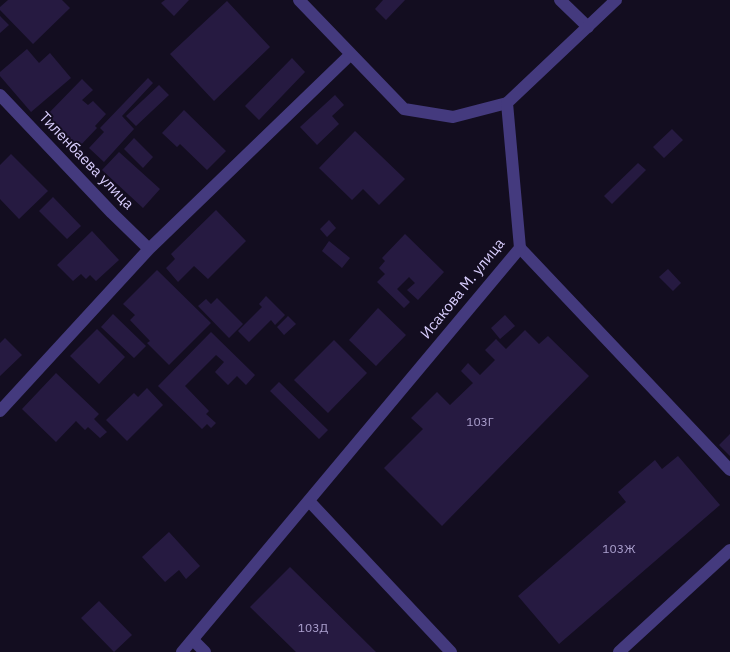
<!DOCTYPE html>
<html>
<head>
<meta charset="utf-8">
<style>
	body { margin:0 }
	canvas { display:block; background:#130d20 }
</style>
</head>
<body>
<canvas width="730" height="652"></canvas>
<script>
const context = document.querySelector('canvas').getContext('2d');
context.lineJoin = 'round';
function fill(path, color) { context.fillStyle = color; context.fill(path, 'evenodd'); }
function trace(path, color, width, dash) { context.strokeStyle = color; context.lineWidth = width; context.lineCap = dash ? 'butt' : 'round'; context.setLineDash(dash || []); context.stroke(path); }
function drawText(font, color, halo, rows, align = 'center') {
  context.font = font + ' "IBM Plex Sans",sans-serif'; context.lineWidth = 4; context.setLineDash([]); context.textBaseline = 'middle'; context.strokeStyle = halo; context.fillStyle = color; for (const [text, x, y, turn = 0] of rows) {
    context.save(); context.translate(x, y); context.rotate((+turn || 0) * Math.PI / 180); context.textAlign = isNaN(turn) ? turn : align; if (halo) context.strokeText(text, 0, 0); context.fillText(text, 0, 0); context.restore();
  }
}
fill(new Path2D(`
	M8,0H62L70,8L33,44L0,10V7Z
	M165,0H189L174,16L161,3Z
	M383,0H405L386,20L375,9Z
	M227,1L270,47L214,101L170,54Z
	M0,16L9,25L0,33Z
	M27,49L39,63L50,53L71,78L31,112L0,76V72Z
	M292,58L305,72L259,120L245,106Z
	M148,78L153,83L122,116L134,129L104,162L89,148L104,132L100,128Z
	M82,79L93,90L82,100L88,105L93,101L106,114L95,126L97,128L78,148L46,116Z
	M159,85L169,95L136,126L126,116Z
	M335,95L344,105L332,116L339,124L317,145L300,127Z
	M184,110L226,151L207,170L180,144L177,147L162,133Z
	M672,129L683,140L664,158L653,147Z
	M355,131L405,179L379,205L363,189L352,200L319,168Z
	M134,138L153,157L143,168L124,149Z
	M119,152L160,189L143,208L102,170Z
	M11,154L48,191L19,219L0,199V165Z
	M638,163L646,170L612,204L604,196Z
	M53,197L81,226L67,239L39,211Z
	M216,210L246,241L208,279L194,266L178,282L166,268L175,259L171,254Z
	M329,220L336,228L327,237L320,229Z
	M92,231L119,260L96,281L90,275L86,279L81,274L73,281L57,265Z
	M405,234L444,272L418,300L407,290L415,283L409,277L397,289L410,302L404,308L377,282L385,274L379,268L385,261L382,258Z
	M329,241L350,258L342,268L322,251Z
	M668,269L681,283L673,291L659,277Z
	M157,270L211,323L169,365L147,343L150,341L130,320L135,315L123,304Z
	M266,296L285,315L275,325L271,320L249,342L238,331L262,307L259,304Z
	M217,298L243,324L229,338L198,306L206,299L211,304Z
	M378,308L406,335L376,366L349,340Z
	M113,314L146,346L134,358L101,327Z
	M505,315L515,326L500,339L491,328Z
	M288,316L296,324L284,335L277,327Z
	M97,329L125,357L99,384L70,356Z
	M525,330L539,344L548,336L589,376L442,526L384,468L423,429L411,418L437,392L450,405L473,383L461,371L468,363L480,375L495,360L485,350L496,339L506,349Z
	M211,332L255,375L246,385L237,376L228,385L215,372L224,362L216,355L185,386L209,411L206,414L216,423L211,428L207,424L202,429L158,386Z
	M5,338L22,355L0,376V343Z
	M334,340L367,373L328,413L294,380Z
	M56,373L99,414L94,419L107,432L100,438L88,427L85,430L76,421L56,442L22,409Z
	M279,382L328,430L319,439L270,391Z
	M147,388L163,405L127,441L106,420L134,393L138,397Z
	M730,434V456L719,445Z
	M678,456L720,505L559,644L518,596L626,502L618,492L655,460L662,469Z
	M169,532L200,566L186,579L179,570L165,582L142,557Z
	M290,567L376,652H296L250,607Z
	M99,601L132,635L114,652L81,618Z`), '#261a41');
trace(new Path2D(`
	M299,0L404,109L453,117L507,103
	M560,0L588,27
	M0,95L112,213L149,249
	M520,248L730,470
	M0,411L149,249L351,54
	M309,501L451,652
	M193,640L205,652
	M619,652L730,550`), '#443a7e', 12);
trace(new Path2D(`
	M182,652L520,248L507,103L616,0`), '#443a7e', 12);
drawText('12px', '#aca1cf', null, [
	["103Г",480,423],
	["103Ж",619,550],
	["103Д",313,629]
]);
drawText('15px', '#d9cefe', '#130d20', [
	["Тиленбаева улица",86,161,46],
	["Исакова М. улица",463,289,-51]
]);
</script>
</body>
</html>
